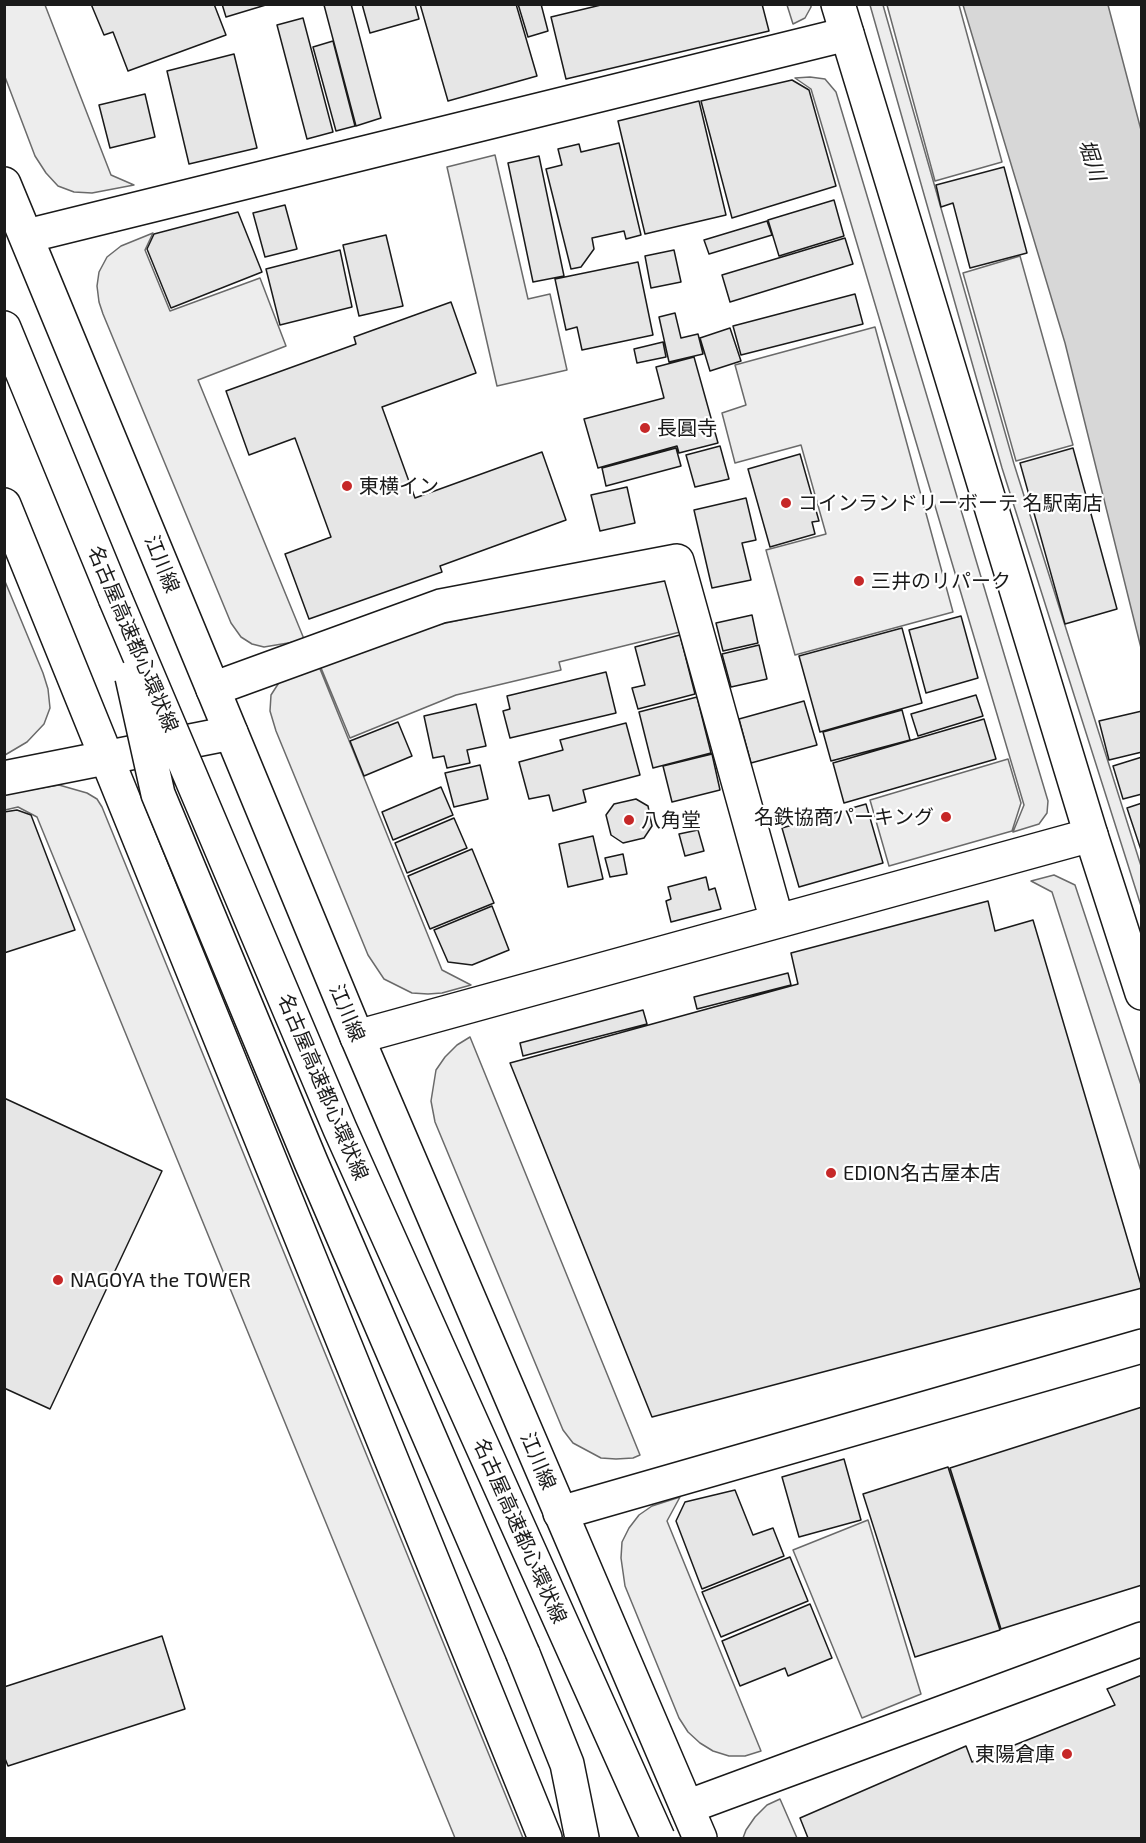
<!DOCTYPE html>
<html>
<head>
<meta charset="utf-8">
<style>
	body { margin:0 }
	#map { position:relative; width:1146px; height:1843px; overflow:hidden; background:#fff; font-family:"Exo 2",sans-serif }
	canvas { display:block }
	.frame { position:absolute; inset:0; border:6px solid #1a1a1a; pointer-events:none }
</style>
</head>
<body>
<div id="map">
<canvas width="1146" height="1843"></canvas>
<div class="frame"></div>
</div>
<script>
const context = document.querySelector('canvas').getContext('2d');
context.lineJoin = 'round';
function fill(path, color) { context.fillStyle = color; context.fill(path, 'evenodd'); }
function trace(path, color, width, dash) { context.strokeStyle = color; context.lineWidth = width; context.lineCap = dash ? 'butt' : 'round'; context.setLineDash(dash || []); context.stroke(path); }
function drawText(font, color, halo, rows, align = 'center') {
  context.font = font + ' "Exo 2","Noto Sans JP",sans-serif'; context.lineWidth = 4.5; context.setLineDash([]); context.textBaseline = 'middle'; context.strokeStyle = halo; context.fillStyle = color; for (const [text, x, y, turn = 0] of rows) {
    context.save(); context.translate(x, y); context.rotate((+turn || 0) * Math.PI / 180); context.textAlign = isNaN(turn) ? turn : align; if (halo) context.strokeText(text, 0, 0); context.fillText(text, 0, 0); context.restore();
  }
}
const built = new Path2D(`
	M5,4L45,5L111,175L134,185L92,193L74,192L58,186L46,173L35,156L5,77Z
	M787,5H811V7L805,18L793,24Z
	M870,5H883L1014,464L1141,866V906L1002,468Z
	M887,5H959L1002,162L935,181Z
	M810,77L825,79L836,92L1048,801L1047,813L1039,824L1013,832L1024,805L811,89L795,78Z
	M495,155L528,299L550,294L567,370L497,386L447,167Z
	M153,233L145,250L170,311L260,278L286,346L198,380L304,639L294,642L264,647L252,644L241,637L231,623L103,314L99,302L97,286L99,272L107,257L121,246Z
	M1020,256L1073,445L1016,461L963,273Z
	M875,327L953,612L795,655L766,550L826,534L801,445L735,463L722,413L746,405L735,365Z
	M669,576L684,631L559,662L561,670L456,695L350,738L319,663L441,624Z
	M4,579L43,673L48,689L50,708L44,724L27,742L5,755Z
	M318,664L442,970L471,985L442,993L428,994L412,993L384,979L368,955L276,731L270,711L271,695L280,681Z
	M1008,759L1021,803L1012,831L889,866L870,800Z
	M59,785L87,793L97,799L102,807L523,1838H455L37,817L18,807L5,810V794Z
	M1054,875L1075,885L1141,1085V1171L1052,892L1031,881Z
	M470,1037L640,1455L633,1458L616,1459L601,1458L573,1443L563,1430L435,1122L431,1101L436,1070L445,1057L457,1045Z
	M680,1497L667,1521L761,1751L745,1756H729L713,1751L700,1743L688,1732L679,1718L625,1586L621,1558L622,1542L629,1528L639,1515L652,1506Z
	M868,1520L921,1694L862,1718L793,1550Z
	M780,1799L797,1838H743L746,1830L755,1817L767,1805Z`);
fill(built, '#ededed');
trace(built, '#6a6a6a', 1.5);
const water = new Path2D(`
	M963,5H1108L1141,130V648L1065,343Z`);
fill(water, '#d7d7d7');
trace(water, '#6a6a6a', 1.5);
const building = new Path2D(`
	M91,4H214L226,35L128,71L113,32L104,35Z
	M222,4H269L226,17Z
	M351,4L381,118L356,126L324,5Z
	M362,4H415L419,19L370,33Z
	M420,4H516L537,76L448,101Z
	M518,4H541L548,31L528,37Z
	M605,4H762L769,31L566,79L551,17Z
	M303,18L333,132L307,139L277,25Z
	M333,41L355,126L336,131L313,47Z
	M234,54L257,148L189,164L167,71Z
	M792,80L809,90L836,186L732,218L701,101Z
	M145,94L155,137L110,148L99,105Z
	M699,101L726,215L645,234L618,121Z
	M619,143L641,235L626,239L624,231L592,238L594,249L581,267L571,269L546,169L562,165L558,149L579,144L581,152Z
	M539,156L564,276L533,282L508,163Z
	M1004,167L1027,253L970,268L953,203L941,207L936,185Z
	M834,200L844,236L779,256L768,220Z
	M285,205L297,249L265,257L253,213Z
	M238,212L262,272L171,308L147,249L154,234Z
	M767,221L772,235L709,254L704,240Z
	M386,235L403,306L359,316L343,245Z
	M845,238L853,264L730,302L722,275Z
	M340,250L352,307L280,325L266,269Z
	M674,250L681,282L651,288L645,256Z
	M638,262L653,335L582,350L577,327L566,330L555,279Z
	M855,294L863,324L741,355L733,326Z
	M451,302L476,373L382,407L415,498L542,452L566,520L440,566L442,572L309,619L285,554L331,537L295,438L249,455L226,391L356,344L354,337Z
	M675,313L681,338L698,334L703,354L669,362L659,317Z
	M730,328L741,361L710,371L700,338Z
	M663,342L666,357L637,363L634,349Z
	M694,357L718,443L679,453L677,446L598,468L584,419L664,398L656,367Z
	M720,446L729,479L695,487L686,455Z
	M676,448L681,466L606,486L602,468Z
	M1073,448L1117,609L1065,624L1020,463Z
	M800,454L819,521L812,522L815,534L770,547L748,469Z
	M627,487L635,523L600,531L591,495Z
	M746,498L756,540L742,543L751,580L712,588L694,510Z
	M752,615L758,643L723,651L716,623Z
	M961,616L978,678L926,693L909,630Z
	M902,628L922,703L820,732L799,656Z
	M680,635L695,694L638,709L632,688L645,685L635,647Z
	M759,645L767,679L731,687L722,654Z
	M606,672L616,713L510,738L503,711L510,709L507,696Z
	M976,695L983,716L918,736L911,714Z
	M697,697L711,753L653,768L639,712Z
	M804,701L817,745L751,763L739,719Z
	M476,704L486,746L467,750L470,763L447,768L444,756L433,758L424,716Z
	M902,710L910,740L831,761L823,732Z
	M1142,711V752L1109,760L1099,721Z
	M984,719L996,759L844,803L833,763Z
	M398,722L412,756L364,776L350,741Z
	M626,723L640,775L583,790L586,802L553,811L549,795L529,799L519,762L563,750L560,740Z
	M712,754L720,790L672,802L663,766Z
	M1142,757V794L1123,799L1113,766Z
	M480,765L488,799L454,807L445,773Z
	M441,787L453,815L393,840L382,812Z
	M636,799L648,806L652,826L644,838L623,843L611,835L606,815L614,804Z
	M1142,803V853L1127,808Z
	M866,804L883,863L799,887L782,828Z
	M17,810L31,815L75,930L4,953V812Z
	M454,818L467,848L407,873L395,843Z
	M698,830L704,851L685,856L679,834Z
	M593,836L603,879L568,887L559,844Z
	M472,849L494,903L430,929L408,876Z
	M623,854L627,874L610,877L605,858Z
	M706,877L709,890L715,888L721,909L671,922L666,901L671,899L668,887Z
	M988,901L995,931L1033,920L1142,1288L652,1417L510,1063L798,984L791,953Z
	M492,906L509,950L472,965L448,962L434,930Z
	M788,973L791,985L697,1009L694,997Z
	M643,1010L647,1024L523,1056L520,1043Z
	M4,1098L162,1171L50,1409L4,1388Z
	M1142,1407V1585L1001,1629L950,1468Z
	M844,1459L861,1520L799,1537L782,1477Z
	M948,1467L1000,1630L915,1657L863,1494Z
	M735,1490L753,1535L773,1528L784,1556L702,1589L676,1521L685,1502Z
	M790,1557L808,1601L721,1637L702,1592Z
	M810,1604L832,1658L788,1676L785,1668L740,1686L722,1641Z
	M162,1636L185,1709L8,1766L4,1756V1687Z
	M1142,1675V1838H808L800,1818L966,1746L972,1762L1115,1705L1107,1689Z`);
fill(building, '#e6e6e6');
trace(building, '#1a1a1a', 1.5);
const minor = new Path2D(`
	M27,236L847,34
	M213,689L441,606L677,561L777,921
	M4,778L231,733
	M357,1037L1091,835
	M560,1513L1142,1346
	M687,1807L1142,1639`);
const tertiary = new Path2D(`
	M838,4L1091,835L1142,993`);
const primary = new Path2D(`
	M4,184L357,1037L700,1838
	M4,505L545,1838`);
const motorway = new Path2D(`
	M4,328L115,598
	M523,1654L567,1764L582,1838`);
trace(minor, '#1a1a1a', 36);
trace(tertiary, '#1a1a1a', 36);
trace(primary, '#1a1a1a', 36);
trace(motorway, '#1a1a1a', 36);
trace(minor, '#fff', 33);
trace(tertiary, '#fff', 33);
trace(primary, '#fff', 33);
trace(motorway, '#fff', 33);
const motorwayBridge = new Path2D(`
	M115,598L340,1129L658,1838
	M132,677L158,794L311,1162L523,1654`);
trace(motorwayBridge, '#1a1a1a', 36, []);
trace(motorwayBridge, '#fff', 33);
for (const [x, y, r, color] of [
	[645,428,6,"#c62828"],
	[347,486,6,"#c62828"],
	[786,503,6,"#c62828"],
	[859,581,6,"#c62828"],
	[946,817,6,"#c62828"],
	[629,820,6,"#c62828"],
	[831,1173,6,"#c62828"],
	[58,1280,6,"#c62828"],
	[1067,1754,6,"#c62828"]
]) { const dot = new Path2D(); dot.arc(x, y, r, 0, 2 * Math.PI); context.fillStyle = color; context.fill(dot); trace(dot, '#fff', 2); }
drawText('20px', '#1a1a1a', '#fff', [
	["長圓寺",657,428],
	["東横イン",359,486],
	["コインランドリーボーテ 名駅南店",798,503],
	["三井のリパーク",871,581],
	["名鉄協商パーキング",934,817,"right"],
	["八角堂",641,820],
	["EDION名古屋本店",843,1173],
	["NAGOYA the TOWER",70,1280],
	["東陽倉庫",1055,1754,"right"]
], 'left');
drawText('20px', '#1a1a1a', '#fff', [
	["江川線",162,564,68],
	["名古屋高速都心環状線",133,639,67],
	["江川線",347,1013,67],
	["名古屋高速都心環状線",323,1087,67],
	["江川線",538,1461,67],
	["名古屋高速都心環状線",520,1531,66]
]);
drawText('italic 21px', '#1a1a1a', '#fff', [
	["堀川",1092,160,72]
]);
</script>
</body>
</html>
